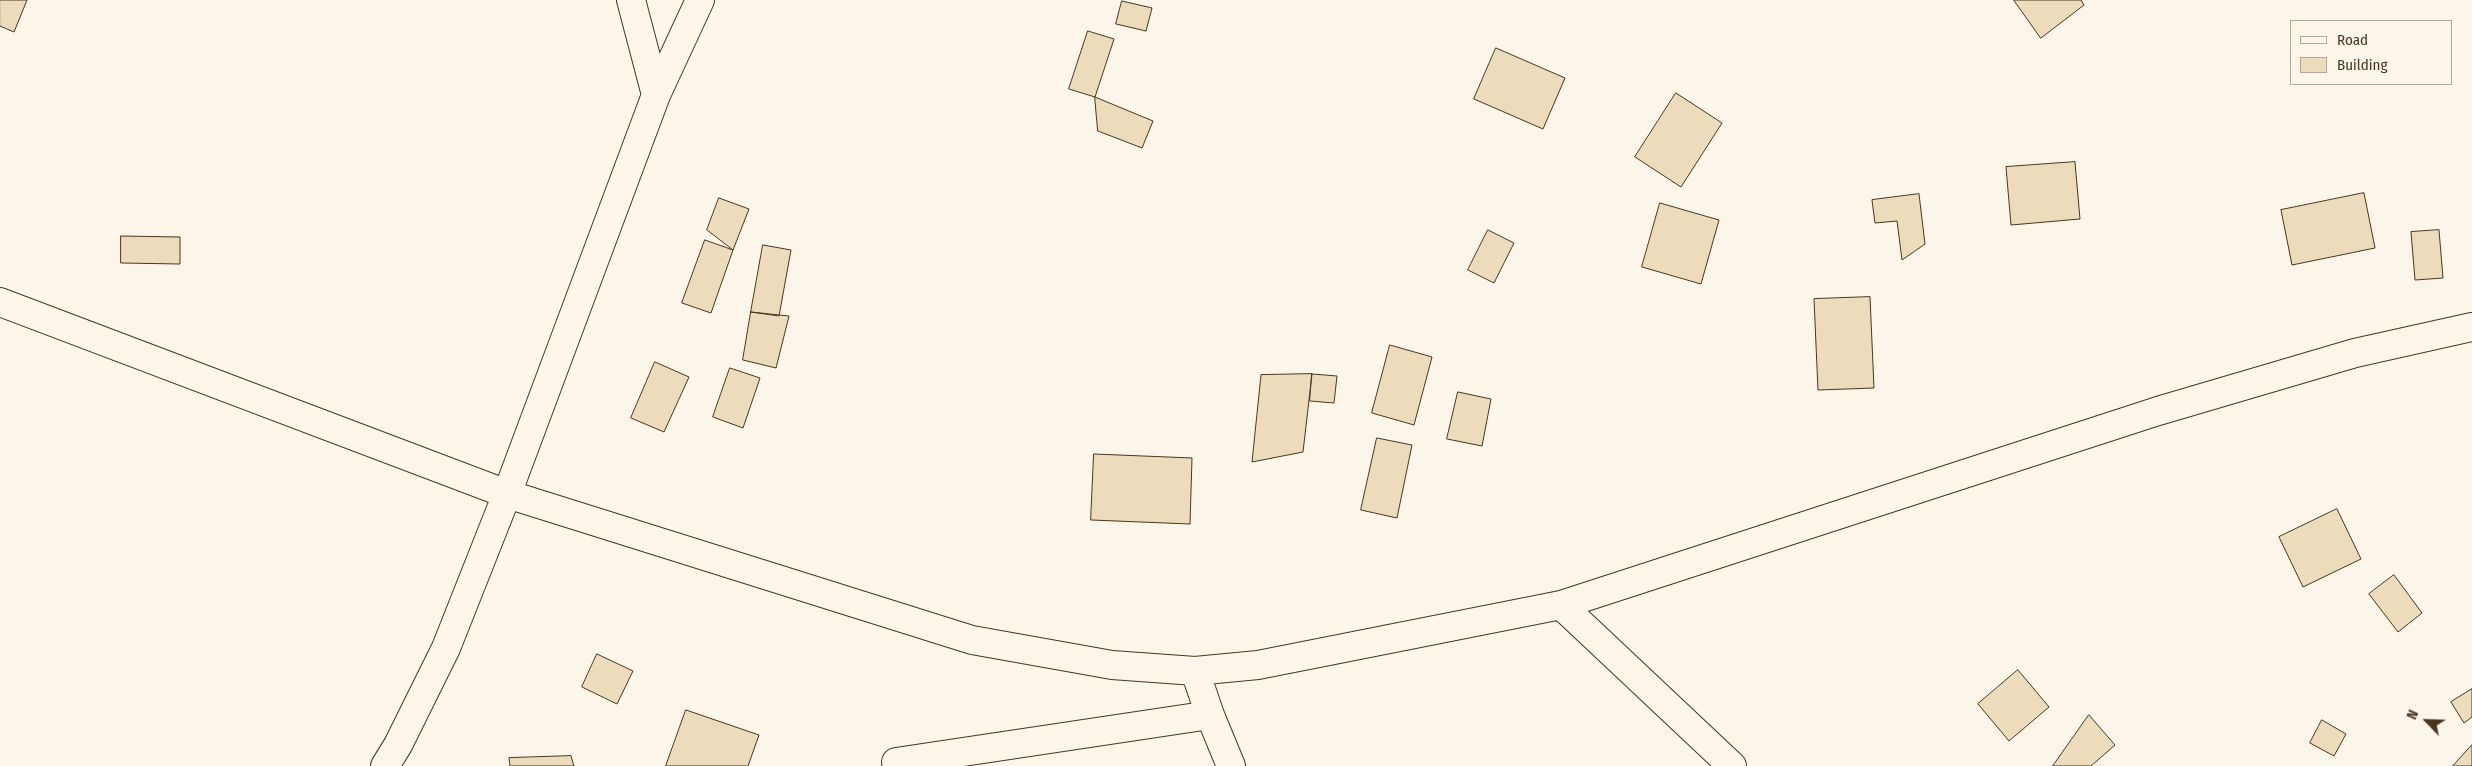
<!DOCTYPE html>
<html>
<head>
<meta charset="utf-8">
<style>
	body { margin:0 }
	#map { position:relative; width:2472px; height:766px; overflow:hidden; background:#fbf6e9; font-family:"Fira Sans Condensed",sans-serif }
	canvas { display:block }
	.legend { position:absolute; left:2290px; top:20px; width:162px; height:65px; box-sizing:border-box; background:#fbf6e9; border:1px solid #b4a999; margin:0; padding:6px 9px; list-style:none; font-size:15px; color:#4a3520 }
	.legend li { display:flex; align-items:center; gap:10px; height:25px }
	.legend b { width:25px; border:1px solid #b4a999 }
	.north { position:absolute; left:2402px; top:696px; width:50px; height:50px; -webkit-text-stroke:4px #fbf6e9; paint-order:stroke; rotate:294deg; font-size:14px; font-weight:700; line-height:20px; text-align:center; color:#4a3520 }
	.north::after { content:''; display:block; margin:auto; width:18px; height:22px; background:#4a3520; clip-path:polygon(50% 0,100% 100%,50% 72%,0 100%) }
</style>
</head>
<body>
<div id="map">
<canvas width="2472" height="766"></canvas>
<ul class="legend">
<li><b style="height:6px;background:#fbf6e9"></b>Road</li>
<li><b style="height:14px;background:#ecdcbc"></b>Building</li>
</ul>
<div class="north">N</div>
</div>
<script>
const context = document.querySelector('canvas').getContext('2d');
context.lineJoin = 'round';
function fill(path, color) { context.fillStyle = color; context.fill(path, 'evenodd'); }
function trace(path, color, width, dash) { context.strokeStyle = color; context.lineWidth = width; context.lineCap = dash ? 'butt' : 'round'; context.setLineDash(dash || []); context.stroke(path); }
const building = new Path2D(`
	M0,0H27L14,32L0,26Z
	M2014,0H2081L2084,5L2041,38Z
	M1122,1L1152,8L1146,31L1116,24Z
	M1088,31L1114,39L1095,97L1069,89Z
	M1496,48L1565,78L1543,129L1474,99Z
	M1676,93L1722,123L1681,187L1635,157Z
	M1095,97L1153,121L1142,148L1098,131Z
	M2075,162L2080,219L2011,225L2006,167Z
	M2364,193L2375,248L2292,265L2281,210Z
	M1919,194L1925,244L1902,260L1897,221L1875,223L1872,200Z
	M719,198L749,209L733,250L707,230Z
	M1660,203L1719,220L1701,284L1642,267Z
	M1488,230L1514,243L1494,283L1468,270Z
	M2439,230L2443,278L2415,280L2411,232Z
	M121,236L180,237V264L121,263Z
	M705,240L733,250L711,313L682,303Z
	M763,245L791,250L779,316L751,312Z
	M1870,297L1874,388L1818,390L1814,299Z
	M751,312L789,316L776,368L743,360Z
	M1390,345L1432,357L1414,425L1372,413Z
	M655,362L689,377L664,432L631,418Z
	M730,368L760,378L743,428L713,417Z
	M1312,374L1337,376L1334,403L1310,401Z
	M1312,374L1303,452L1252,462L1261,375Z
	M1458,392L1491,399L1482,446L1447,439Z
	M1377,438L1412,445L1397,518L1361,510Z
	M1094,454L1192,458L1190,524L1091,520Z
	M2337,509L2361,559L2303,587L2279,537Z
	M2394,575L2422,613L2398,632L2369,594Z
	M597,654L633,671L617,704L582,687Z
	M2018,670L2049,707L2009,741L1978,704Z
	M2472,689V717L2464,723L2451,702Z
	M686,710L759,735L748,766H666Z
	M2089,715L2115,745L2091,766H2053Z
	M2322,720L2346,734L2334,756L2310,743Z
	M2472,745V766H2453Z
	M571,756L574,766H510L509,758Z`);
fill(building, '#ecdcbc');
trace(building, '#4a3520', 1);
const minor = new Path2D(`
	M631,0L656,95
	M0,302L507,494L972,640L1112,665L1195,671L1258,665L1561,605L2158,411L2355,353L2472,327
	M1561,605L1732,766
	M1195,671L1210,715L1231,766
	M896,762L1210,715
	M385,766L398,745L446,648L507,494L656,95L700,0`);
trace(minor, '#4a3520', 30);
trace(minor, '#fbf6e9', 28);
</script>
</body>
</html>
